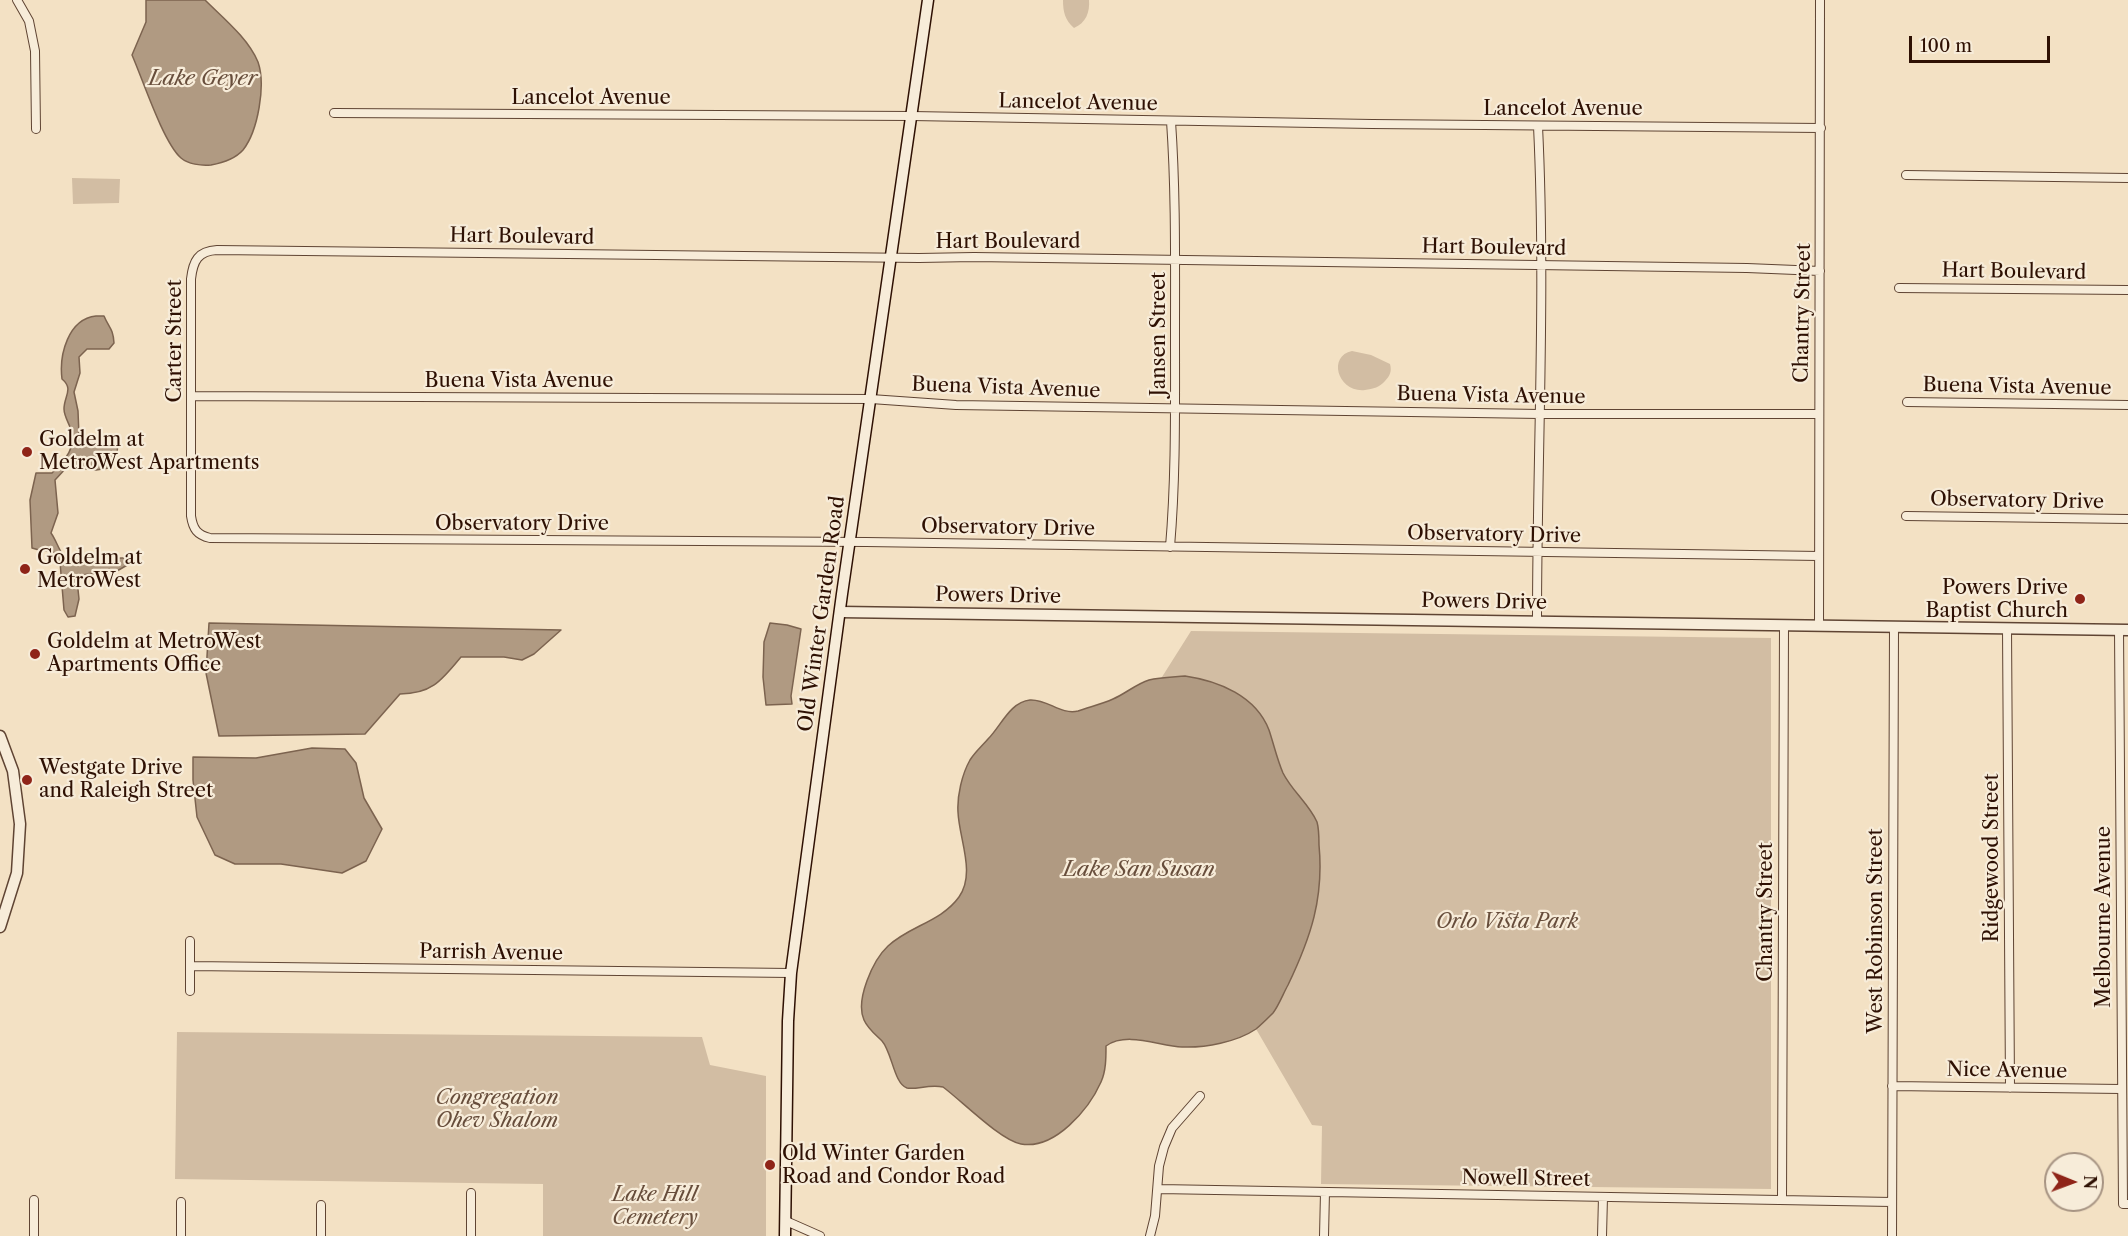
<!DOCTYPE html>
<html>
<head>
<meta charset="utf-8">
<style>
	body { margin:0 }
	#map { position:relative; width:2128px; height:1236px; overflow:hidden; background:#f3e1c4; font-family:"Libre Caslon Text",serif }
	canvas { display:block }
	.north { position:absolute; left:2044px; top:1152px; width:60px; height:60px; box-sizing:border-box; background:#f7ecd9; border:2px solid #a79483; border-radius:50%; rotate:91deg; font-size:16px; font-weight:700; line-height:24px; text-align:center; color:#2e1003 }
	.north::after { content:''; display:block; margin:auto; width:21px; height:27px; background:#8f2418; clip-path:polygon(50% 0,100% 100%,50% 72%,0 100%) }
	.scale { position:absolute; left:1909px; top:36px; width:141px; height:27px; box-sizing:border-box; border:3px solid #2e1003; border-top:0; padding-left:8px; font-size:18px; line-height:21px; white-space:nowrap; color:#2e1003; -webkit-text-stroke:4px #f7ecd9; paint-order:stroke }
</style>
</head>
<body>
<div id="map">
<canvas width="2128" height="1236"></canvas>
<div class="north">N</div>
<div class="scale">100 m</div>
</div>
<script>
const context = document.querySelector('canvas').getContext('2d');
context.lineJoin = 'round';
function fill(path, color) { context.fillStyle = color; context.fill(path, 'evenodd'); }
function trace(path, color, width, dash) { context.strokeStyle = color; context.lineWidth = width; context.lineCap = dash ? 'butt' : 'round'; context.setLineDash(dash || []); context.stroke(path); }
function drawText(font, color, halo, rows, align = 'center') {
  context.font = font + ' "Libre Caslon Text",serif'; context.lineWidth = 4.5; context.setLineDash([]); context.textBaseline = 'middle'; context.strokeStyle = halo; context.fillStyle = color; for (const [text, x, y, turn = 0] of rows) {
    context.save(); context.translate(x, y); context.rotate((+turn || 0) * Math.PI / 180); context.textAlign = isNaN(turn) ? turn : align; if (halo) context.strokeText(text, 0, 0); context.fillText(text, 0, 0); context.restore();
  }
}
fill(new Path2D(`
	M1063,0H1089C1090,12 1086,23 1074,28C1065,20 1063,12 1063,0Z
	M72,178L120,179L119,203L73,204Z
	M1352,351L1371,355L1390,364C1392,371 1390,376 1385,381C1380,387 1373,389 1365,390C1338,393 1327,356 1352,351Z
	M1191,631L1771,638V1189L1321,1184L1322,1126L1312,1125L1217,962L1138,715Z
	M177,1032L702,1037L710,1065L766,1076V1236H543V1184L175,1179Z`), '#d2bda3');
const water = new Path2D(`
	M146,0H205C223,18 248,38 258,62C266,85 258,131 243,150C235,159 222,163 211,165C201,166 188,164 181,158C163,142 143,80 132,55L146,22Z
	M96,316H104C109,328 113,328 114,343L109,349H87L79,357L80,373L74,392L78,411L79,436L87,441H118L117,454L109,468L96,470L67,467L55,480L58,513L51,533C56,540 58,548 63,555C70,566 110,557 124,558L129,564L117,571L81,575L77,580L79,599L75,616L68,617L64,610L60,562L57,555L52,551L39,550L32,548L30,500L36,473H52C65,460 78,447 70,427C68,422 64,415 64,409C64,396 74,389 62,379C59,355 68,319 96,316Z
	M209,623L561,630L534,654L522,660L504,657H461C442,680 432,694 400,694L365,734L219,736L206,673Z
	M770,623L787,625L801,629L791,696L792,704L766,705L763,677L764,642Z
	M1185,676C1219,681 1256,696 1269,730C1274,745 1277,759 1283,773C1292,791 1309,804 1317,822C1319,829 1319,838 1319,845C1324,898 1311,937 1288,985C1283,994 1279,1005 1273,1013C1268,1018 1262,1024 1256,1029C1237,1042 1205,1048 1182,1047C1159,1046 1127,1031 1106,1046C1106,1058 1106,1071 1101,1082C1089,1109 1055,1150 1021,1144C1000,1140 962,1101 943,1087C929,1084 916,1090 907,1088C894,1084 892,1052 882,1041C876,1035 868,1029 864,1020C855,1000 873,960 888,946C909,926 941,922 959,897C976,873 959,839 958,812C957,796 962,774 970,760C975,752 982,746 988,739C1001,726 1010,702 1030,700C1048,699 1060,715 1078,711C1089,707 1102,704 1113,699C1125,694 1136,684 1149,680C1160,677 1174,677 1185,676Z
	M312,748L345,749L356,763L364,798L382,829L366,861L342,873L281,864H235L215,855L197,817L193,780V757L256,758Z`);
fill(water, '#b09a82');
trace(water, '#7c634f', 1.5);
const minor = new Path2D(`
	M17,0L29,21L35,51L36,129
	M334,113L912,116L1372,124L1821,128
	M1906,175L2128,178
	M1899,288L2128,290
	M192,396L871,399L956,405L1540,414H1818
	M1907,402L2128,405
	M1906,516L2128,519
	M1170,547C1176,477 1175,407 1175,336C1175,264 1176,193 1171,121
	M1819,556L866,542L210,538C197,535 193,529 191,516V279C193,261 198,251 217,250L919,258L974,257L1747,268L1820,271
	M1537,620C1537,456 1546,291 1538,126
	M1819,626L1820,0
	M2007,628L2010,1088
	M2119,629L2123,1204H2128
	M190,966L791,973
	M190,991V941
	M1892,1086L2121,1089
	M1159,1189L1892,1202
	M1782,1199L1784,625
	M181,1202V1236
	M321,1205V1236
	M786,1221L820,1236
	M34,1236V1200
	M471,1236V1193
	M1150,1236L1155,1216L1159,1166L1164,1147L1172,1128L1200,1096
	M1324,1236L1325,1192
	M1602,1236L1603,1197
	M1892,1236L1894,626`);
const tertiary = new Path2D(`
	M840,612L2128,630
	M0,736L13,771L20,824L17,873L0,927`);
const secondary = new Path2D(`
	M785,1236L788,1021L791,973L842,594L928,0`);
trace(minor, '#5f4433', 10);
trace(tertiary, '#5f4433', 13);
trace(secondary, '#2e1003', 13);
trace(minor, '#f7ecd9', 8);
trace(tertiary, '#f7ecd9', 10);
trace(secondary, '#f7ecd9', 10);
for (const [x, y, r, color] of [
	[27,452,6,"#8f2418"],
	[25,569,6,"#8f2418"],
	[2080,599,6,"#8f2418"],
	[35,654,6,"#8f2418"],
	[27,780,6,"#8f2418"],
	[770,1165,6,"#8f2418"]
]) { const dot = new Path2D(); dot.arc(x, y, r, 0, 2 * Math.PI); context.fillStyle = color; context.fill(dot); trace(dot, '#f7ecd9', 2); }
drawText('20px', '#2e1003', '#f7ecd9', [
	["Lancelot Avenue",591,98],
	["Lancelot Avenue",1078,103,1],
	["Lancelot Avenue",1563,109],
	["Hart Boulevard",522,237,1],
	["Hart Boulevard",1008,242],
	["Hart Boulevard",1494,248,1],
	["Hart Boulevard",2014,272,1],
	["Chantry Street",1803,313,-89],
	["Jansen Street",1159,334,-90],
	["Carter Street",175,341,-90],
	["Buena Vista Avenue",519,381],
	["Buena Vista Avenue",2017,387,1],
	["Buena Vista Avenue",1006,388,2],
	["Buena Vista Avenue",1491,396,1],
	["Observatory Drive",2017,501,1],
	["Observatory Drive",522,524],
	["Observatory Drive",1008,528,1],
	["Observatory Drive",1494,535,1],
	["Powers Drive",998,596,1],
	["Powers Drive",1484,602,1],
	["Old Winter Garden Road",822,614,-82],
	["Ridgewood Street",1992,858,-90],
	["Chantry Street",1766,912,-90],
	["Melbourne Avenue",2104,917,-90],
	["West Robinson Street",1876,931,-90],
	["Parrish Avenue",491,953,1],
	["Nice Avenue",2007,1071,1],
	["Nowell Street",1526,1179,1]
]);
drawText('20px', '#2e1003', '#f7ecd9', [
	["Goldelm at",39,440],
	["MetroWest Apartments",39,463],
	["Goldelm at",37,558],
	["MetroWest",37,581],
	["Powers Drive",2068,588,"right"],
	["Baptist Church",2068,611,"right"],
	["Goldelm at MetroWest",47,642],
	["Apartments Office",47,665],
	["Westgate Drive",39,768],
	["and Raleigh Street",39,791],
	["Old Winter Garden",782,1154],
	["Road and Condor Road",782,1177]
], 'left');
drawText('italic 20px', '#674d3b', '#f7ecd9', [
	["Orlo Vista Park",1507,922],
	["Congregation",497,1098],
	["Ohev Shalom",497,1121],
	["Lake Hill",655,1195],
	["Cemetery",655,1218]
]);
drawText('italic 21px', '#684e3c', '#f7ecd9', [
	["Lake Geyer",203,79],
	["Lake San Susan",1139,870]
]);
</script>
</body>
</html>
